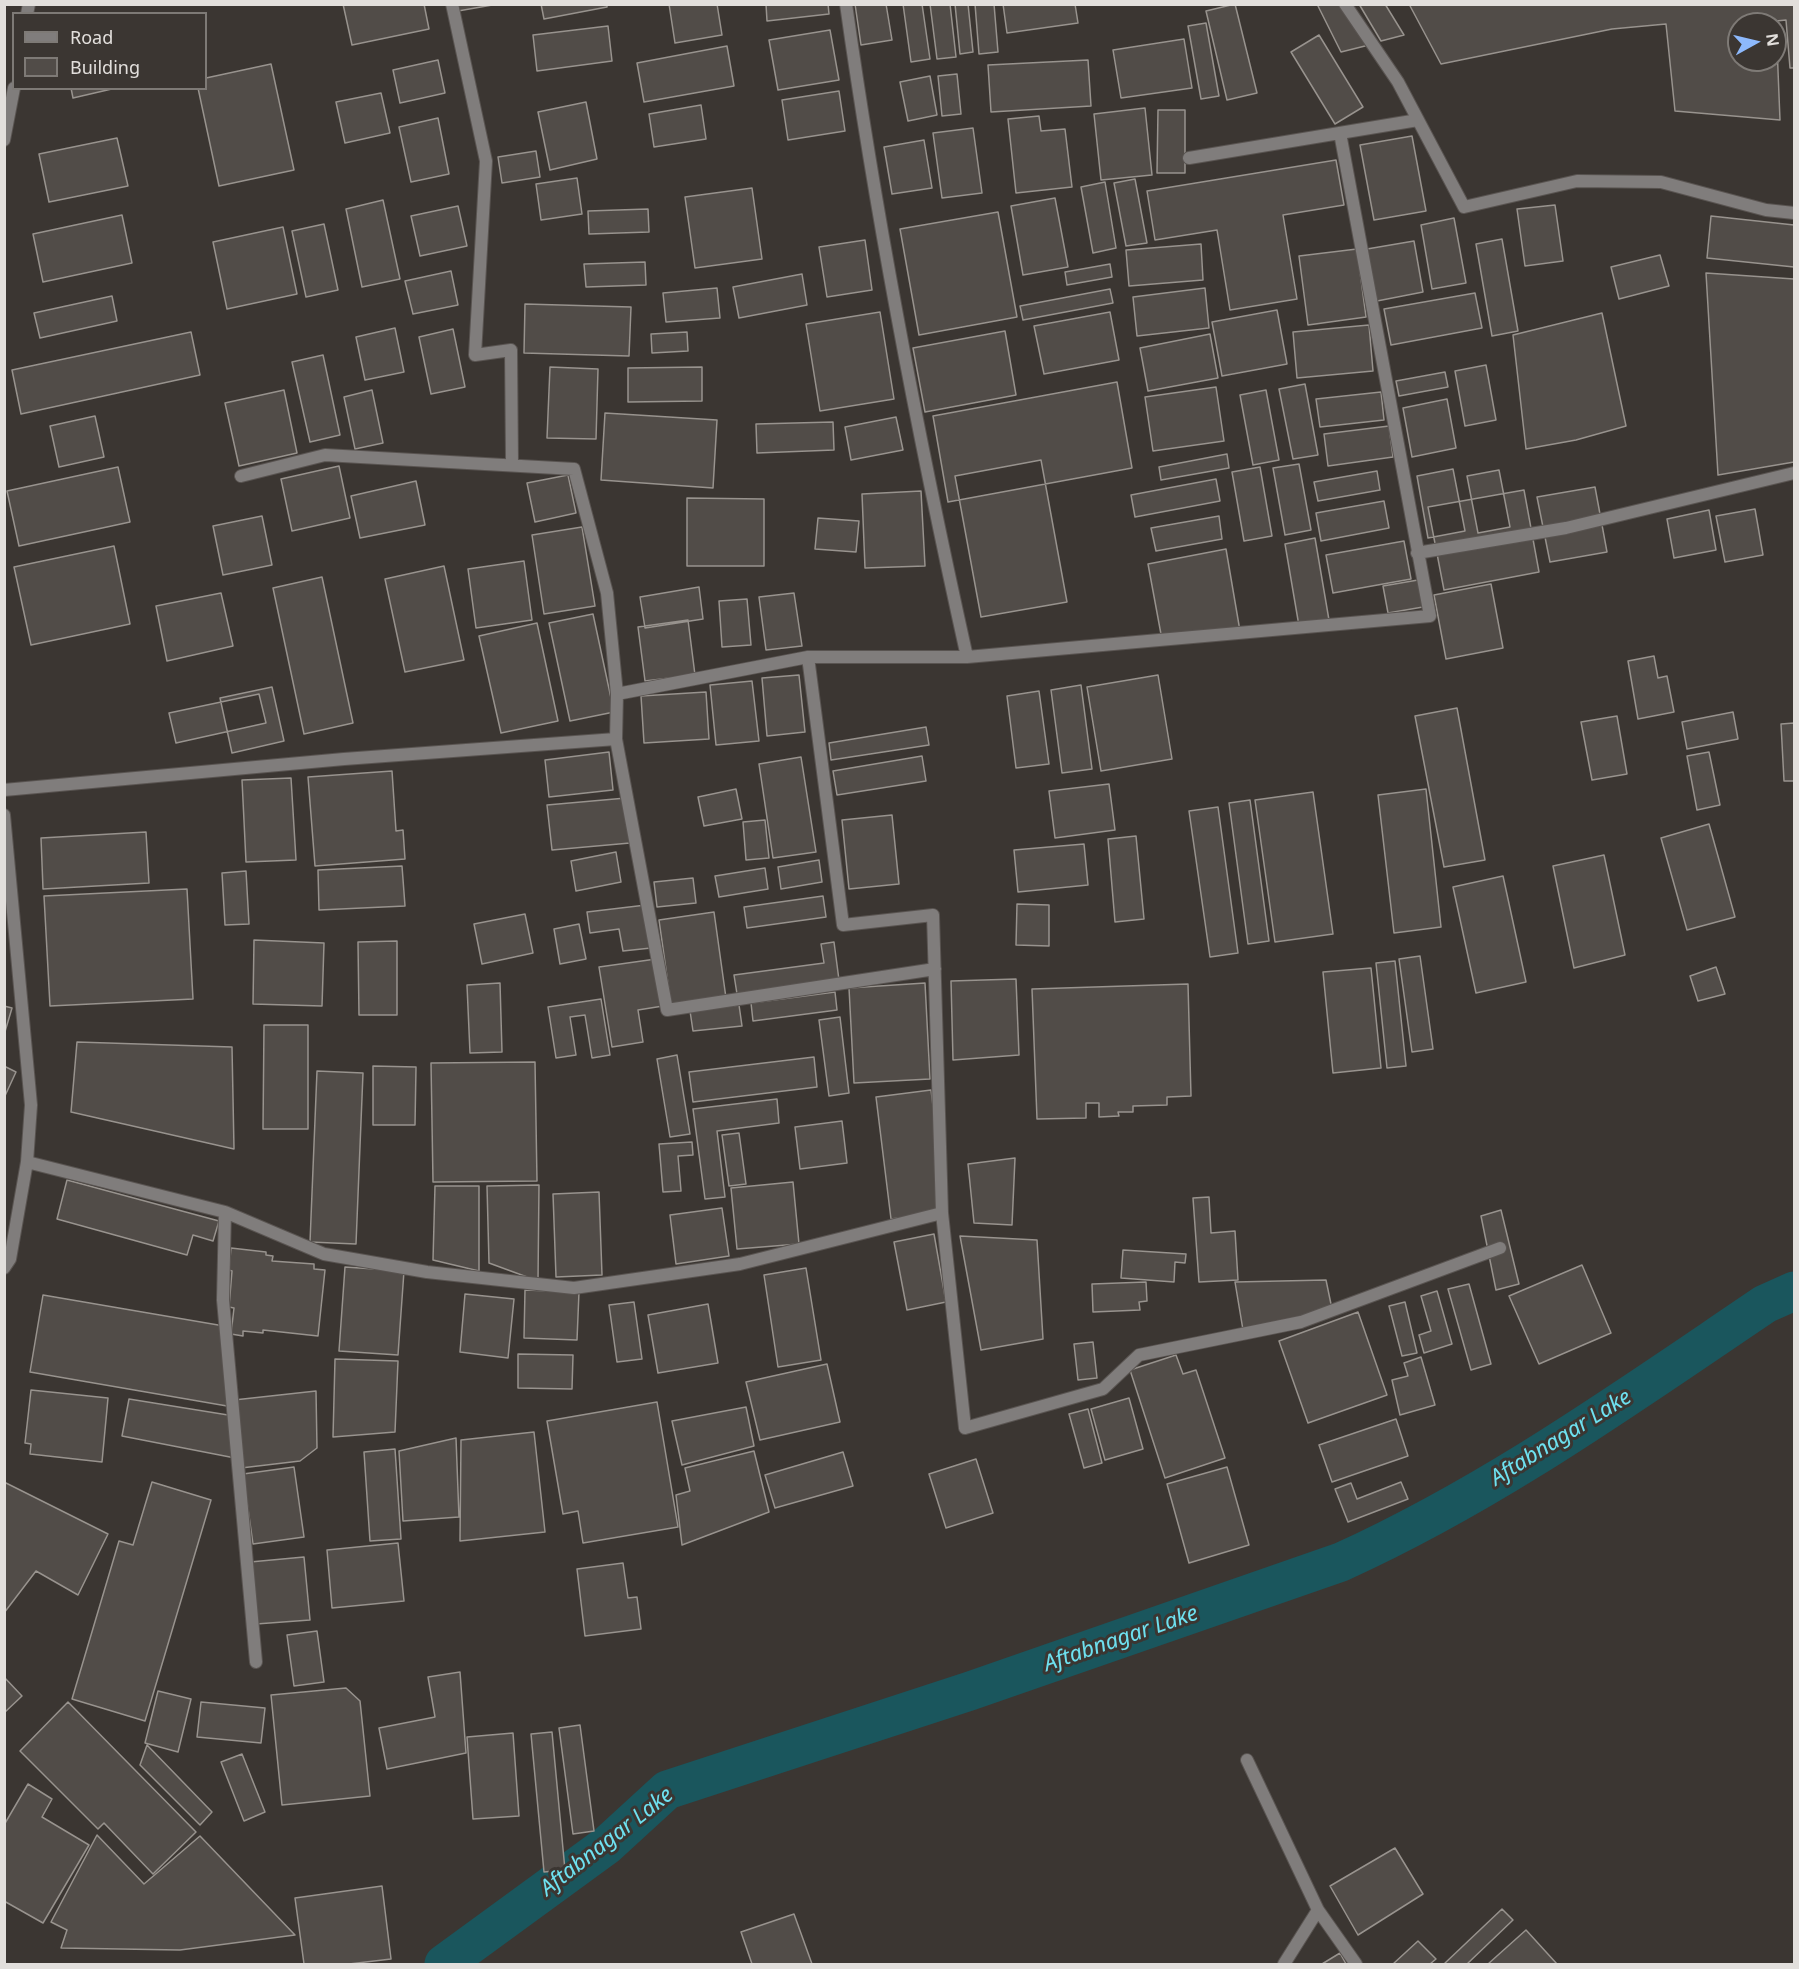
<!DOCTYPE html>
<html>
<head>
<meta charset="utf-8">
<style>
	body { margin:0 }
	#map { position:relative; width:1799px; height:1969px; overflow:hidden; background:#3b3632; font-family:"Noto Sans",sans-serif }
	canvas { display:block }
	.frame { position:absolute; inset:0; border:6px solid #e2dfdc; pointer-events:none }
	.legend { position:absolute; left:12px; top:12px; width:195px; height:78px; box-sizing:border-box; background:#3b3632; border:2px solid #7e7a76; margin:0; padding:8px 10px; list-style:none; font-size:18px; color:#e2dfdc }
	.legend li { display:flex; align-items:center; gap:12px; height:30px }
	.legend b { width:30px; border:2px solid #7e7a76 }
	.north { position:absolute; left:1727px; top:12px; width:60px; height:60px; box-sizing:border-box; background:#3b3632; border:2px solid #7e7a76; border-radius:50%; rotate:82deg; font-size:16px; font-weight:700; line-height:24px; text-align:center; color:#e2dfdc }
	.north::after { content:''; display:block; margin:auto; width:21px; height:27px; background:#8db9fc; clip-path:polygon(50% 0,100% 100%,50% 72%,0 100%) }
</style>
</head>
<body>
<div id="map">
<canvas width="1799" height="1969"></canvas>
<div class="frame"></div>
<ul class="legend">
<li><b style="height:8px;background:#807d7c"></b>Road</li>
<li><b style="height:16px;background:#514c48"></b>Building</li>
</ul>
<div class="north">N</div>
</div>
<script>
const context = document.querySelector('canvas').getContext('2d');
context.lineJoin = 'round';
function trace(path, color, width, dash) { context.strokeStyle = color; context.lineWidth = width; context.lineCap = dash ? 'butt' : 'round'; context.setLineDash(dash || []); context.stroke(path); }
function fill(path, color) { context.fillStyle = color; context.fill(path, 'evenodd'); }
function drawText(font, color, halo, rows, align = 'center') {
  context.font = font + ' "Noto Sans",sans-serif'; context.lineWidth = 6; context.setLineDash([]); context.textBaseline = 'middle'; context.strokeStyle = halo; context.fillStyle = color; for (const [text, x, y, turn = 0] of rows) {
    context.save(); context.translate(x, y); context.rotate((+turn || 0) * Math.PI / 180); context.textAlign = isNaN(turn) ? turn : align; if (halo) context.strokeText(text, 0, 0); context.fillText(text, 0, 0); context.restore();
  }
}
trace(new Path2D(`
	M444,1964L607,1845L667,1790L970,1691L1341,1562C1493,1493 1627,1397 1765,1304L1794,1291`), '#1a565d', 39);
const building = new Path2D(`
	M343,4H424L429,29L352,45Z
	M457,4H498L458,11Z
	M541,4H607V7L544,19Z
	M669,4H717L722,35L675,43Z
	M766,4H828L829,14L767,21Z
	M855,4H886L892,40L861,45Z
	M903,4H922L930,59L911,62Z
	M930,4H950L956,57L937,59Z
	M955,4H968L973,52L960,54Z
	M975,4H994L998,52L979,54Z
	M1003,4H1075L1078,23L1007,33Z
	M1235,4L1257,93L1227,100L1206,11Z
	M1317,4H1342L1369,45L1341,52Z
	M1359,4H1385L1404,35L1381,41Z
	M1409,4H1794V68H1790L1786,20L1776,21L1780,120L1675,111L1666,24L1612,29L1441,64ZM1739,24H1775V60H1739Z
	M1206,23L1219,96L1201,99L1188,26Z
	M608,26L612,61L537,71L533,35Z
	M830,30L839,80L778,90L769,40Z
	M1319,35L1363,107L1335,124L1291,52Z
	M1184,39L1192,88L1121,98L1113,50Z
	M727,46L734,86L644,102L637,63Z
	M438,60L445,93L400,103L393,70Z
	M1088,60L1091,106L991,112L988,65Z
	M271,64L294,170L219,186L198,88H206V78Z
	M957,74L961,114L942,116L938,76Z
	M930,76L937,115L908,121L900,82Z
	M71,88H116L73,98Z
	M839,91L845,131L788,140L782,100Z
	M381,93L390,133L345,143L336,102Z
	M586,102L597,159L550,170L538,112Z
	M701,105L706,139L654,147L649,114Z
	M1145,108L1152,175L1101,180L1094,114Z
	M1158,110H1185V173H1157Z
	M1039,116L1041,131L1065,129L1072,187L1016,193L1008,119Z
	M438,118L449,174L411,182L399,127Z
	M973,128L982,193L942,198L933,133Z
	M1412,136L1426,211L1374,220L1360,145Z
	M117,138L128,186L49,202L39,154Z
	M924,140L932,188L892,194L884,147Z
	M536,151L540,177L502,183L498,157Z
	M1336,160L1344,205L1283,215L1297,299L1230,310L1217,230L1155,240L1147,191Z
	M577,178L582,214L541,220L536,184Z
	M1135,179L1147,243L1126,246L1114,183Z
	M1105,182L1116,248L1093,253L1081,187Z
	M752,188L762,259L695,268L685,197Z
	M1055,198L1068,267L1023,275L1011,206Z
	M383,200L400,279L362,287L346,209Z
	M1555,205L1563,261L1525,266L1517,209Z
	M458,206L467,246L420,256L411,216Z
	M648,209L649,232L589,234L588,211Z
	M998,212L1017,317L919,335L900,229Z
	M122,215L132,263L43,282L33,234Z
	M1711,216L1794,225V267L1707,258Z
	M1454,218L1466,283L1432,289L1421,225Z
	M324,224L338,290L306,297L292,231Z
	M283,227L297,294L227,309L213,242Z
	M1502,239L1518,331L1492,336L1476,244Z
	M865,240L872,290L827,297L819,247Z
	M1414,241L1423,292L1377,301L1367,249Z
	M1201,244L1203,280L1129,286L1126,250Z
	M1357,249L1366,317L1308,325L1299,256Z
	M1660,255L1669,286L1619,299L1611,267Z
	M645,262L646,285L586,287L584,264Z
	M1110,264L1112,277L1067,285L1065,272Z
	M451,271L458,305L413,314L405,281Z
	M1706,273L1794,279V462L1718,475Z
	M802,274L807,305L739,318L733,287Z
	M717,288L720,318L666,322L663,293Z
	M1205,288L1209,328L1137,336L1133,297Z
	M1110,289L1113,303L1023,320L1020,306Z
	M1475,293L1482,328L1391,345L1384,309Z
	M112,296L117,321L40,338L34,313Z
	M525,304L631,307L629,356L524,353Z
	M1277,310L1287,364L1222,376L1212,322Z
	M880,312L894,399L820,411L806,324Z
	M1110,312L1119,360L1044,374L1034,326Z
	M1602,313L1626,426L1576,440L1526,449L1513,335Z
	M1369,325L1373,371L1297,378L1293,332Z
	M395,328L404,372L365,380L356,337Z
	M453,329L465,387L431,394L419,337Z
	M1005,331L1016,395L925,412L913,348Z
	M191,332L200,375L21,414L12,370Z
	M687,332L688,351L652,353L651,334Z
	M1210,334L1218,378L1148,391L1140,348Z
	M323,355L340,435L310,442L292,362Z
	M1486,365L1496,420L1465,426L1455,371Z
	M550,367L598,369L596,439L547,438Z
	M702,367V401L628,402V368Z
	M1445,372L1448,387L1399,396L1396,381Z
	M1117,382L1132,468L948,502L933,416Z
	M1305,384L1318,455L1293,459L1279,389Z
	M1216,387L1224,441L1153,451L1145,397Z
	M284,390L297,453L239,466L225,403Z
	M372,390L383,443L355,449L344,397Z
	M1266,390L1279,460L1253,465L1240,395Z
	M1381,392L1384,420L1320,427L1316,399Z
	M1447,399L1456,448L1412,457L1403,408Z
	M605,413L717,420L713,488L601,480Z
	M95,416L104,457L59,467L50,426Z
	M896,417L903,450L851,460L845,427Z
	M833,422L834,450L757,453L756,424Z
	M1389,426L1393,457L1328,466L1324,434Z
	M1227,454L1229,468L1161,480L1159,467Z
	M1041,460L1067,602L981,617L955,476Z
	M1299,464L1311,530L1285,535L1273,468Z
	M339,466L350,518L292,531L281,479Z
	M118,467L130,522L19,546L7,491Z
	M1260,467L1272,536L1244,541L1232,472Z
	M1453,469L1465,531L1428,538L1417,476Z
	M1499,470L1510,527L1478,533L1467,476Z
	M1377,471L1380,490L1318,501L1314,482Z
	M568,475L576,513L535,522L527,483Z
	M1216,479L1220,501L1135,517L1131,495Z
	M416,481L425,525L360,538L351,496Z
	M1595,487L1607,552L1550,562L1537,497Z
	M1524,490L1539,572L1444,590L1428,507Z
	M921,491L925,566L865,568L862,494Z
	M687,498L764,499V566H687Z
	M1384,501L1389,528L1321,541L1316,513Z
	M1755,509L1763,555L1725,562L1716,516Z
	M1709,510L1716,550L1674,558L1667,519Z
	M262,516L272,565L223,575L213,526Z
	M1219,516L1222,539L1156,551L1151,528Z
	M818,518L859,521L856,552L815,549Z
	M582,527L595,606L544,614L532,535Z
	M1315,538L1329,620L1299,626L1285,544Z
	M1404,541L1411,579L1333,593L1326,555Z
	M114,546L130,624L31,645L14,567Z
	M1226,549L1240,631L1163,645L1148,564Z
	M524,561L532,620L476,628L468,569Z
	M444,566L464,660L405,672L385,579Z
	M322,577L353,723L304,734L273,588Z
	M1418,580L1423,607L1388,613L1383,586Z
	M1491,584L1503,648L1446,659L1434,595Z
	M699,587L703,619L645,628L640,597Z
	M221,593L233,646L167,661L156,606Z
	M794,593L802,646L766,650L759,597Z
	M747,599L751,645L722,647L719,601Z
	M593,614L614,712L570,721L549,623Z
	M688,620L695,675L645,681L638,627Z
	M537,623L558,721L501,733L479,636Z
	M1654,656L1658,678L1667,676L1674,712L1638,719L1628,661Z
	M799,675L805,732L767,736L762,678Z
	M1158,675L1172,759L1101,771L1087,687Z
	M752,681L759,741L716,745L710,685Z
	M1081,685L1092,769L1062,773L1051,690Z
	M272,687L284,741L232,753L220,698Z
	M1039,691L1049,764L1016,768L1007,696Z
	M706,692L709,739L644,743L641,696Z
	M259,694L266,723L176,743L169,713Z
	M1457,708L1485,860L1444,867L1415,716Z
	M1733,712L1738,739L1687,749L1682,722Z
	M1617,716L1627,774L1592,780L1581,722Z
	M1794,723V781H1784L1781,724Z
	M926,727L929,745L831,760L829,743Z
	M609,752L613,790L549,797L545,760Z
	M1709,752L1720,805L1697,810L1687,756Z
	M922,756L926,781L837,795L833,771Z
	M801,757L816,852L773,858L759,764Z
	M392,771L396,831L403,830L405,859L315,866L308,777Z
	M291,778L296,860L246,862L242,780Z
	M1109,784L1115,830L1055,838L1049,791Z
	M736,789L742,819L704,826L698,797Z
	M1426,789L1441,927L1394,933L1378,795Z
	M1313,792L1333,934L1275,942L1255,800Z
	M626,798L630,843L552,850L547,805Z
	M1250,800L1269,941L1248,944L1229,803Z
	M1218,807L1238,953L1210,957L1189,811Z
	M892,815L899,884L849,889L842,820Z
	M765,820L769,858L746,860L743,822Z
	M1709,824L1735,917L1687,930L1661,838Z
	M146,832L149,883L43,889L41,838Z
	M1136,836L1144,919L1115,922L1108,839Z
	M1084,844L1088,885L1018,892L1014,850Z
	M616,852L621,882L576,891L571,861Z
	M1604,855L1625,955L1574,968L1553,866Z
	M819,860L822,882L781,889L778,867Z
	M402,866L405,906L319,910L318,870Z
	M765,868L768,889L719,897L715,876Z
	M246,871L249,924L225,925L222,873Z
	M1503,876L1526,982L1476,993L1453,887Z
	M693,878L696,903L657,907L654,882Z
	M187,889L193,999L50,1006L44,896Z
	M823,896L826,917L747,928L744,907Z
	M1017,904L1049,905V946L1016,945Z
	M646,905L651,948L623,951L619,929L590,933L587,912Z
	M714,912L726,998L671,1005L659,920Z
	M525,914L533,953L482,964L474,924Z
	M579,924L586,959L560,964L554,929Z
	M254,940L324,943L322,1006L253,1004Z
	M397,941V1015H359L358,942Z
	M834,942L839,980L737,994L734,975L824,963L821,944Z
	M1420,956L1433,1049L1412,1052L1399,959Z
	M656,959L663,1006L638,1010L643,1042L612,1047L599,967Z
	M1395,961L1406,1066L1387,1068L1376,963Z
	M1716,967L1725,994L1698,1001L1690,976Z
	M1371,968L1381,1068L1333,1073L1323,972Z
	M1016,979L1019,1055L953,1060L951,981Z
	M500,983L502,1052L470,1053L467,985Z
	M925,983L930,1079L854,1083L849,988Z
	M1188,984L1191,1096L1167,1097V1105L1133,1106V1112H1118L1119,1116L1099,1117V1103H1086V1118L1037,1119L1032,989Z
	M835,992L837,1010L753,1021L751,1003Z
	M601,999L610,1055L592,1058L585,1015L570,1017L576,1055L556,1058L548,1007Z
	M739,1005L742,1026L693,1031L690,1011Z
	M4,1006L12,1008L4,1035Z
	M840,1017L849,1093L829,1096L819,1020Z
	M264,1025H308V1129H263Z
	M77,1042L232,1047L234,1149L71,1112Z
	M677,1055L690,1134L670,1137L657,1059Z
	M814,1057L817,1087L693,1102L689,1072Z
	M535,1062L537,1181L433,1182L431,1063Z
	M4,1066L16,1072L4,1098Z
	M373,1066L416,1067L415,1125H373Z
	M317,1071L363,1073L356,1244L310,1242Z
	M931,1090L946,1212L891,1219L876,1097Z
	M777,1099L779,1123L717,1131L725,1197L705,1199L693,1109Z
	M842,1121L847,1163L800,1169L795,1127Z
	M739,1133L746,1184L729,1186L722,1135Z
	M692,1142L693,1155L678,1156L681,1191L663,1192L659,1144Z
	M1015,1158L1012,1225L974,1223L968,1164Z
	M67,1180L219,1221L213,1241L193,1235L187,1255L57,1219Z
	M793,1182L799,1244L737,1249L731,1188Z
	M539,1185L538,1281L489,1263L487,1186Z
	M435,1186H479V1271L433,1260Z
	M599,1192L602,1275L556,1277L553,1194Z
	M1209,1197L1211,1233L1235,1231L1238,1280L1199,1282L1193,1198Z
	M722,1208L729,1256L676,1264L670,1215Z
	M1501,1210L1519,1284L1496,1290L1481,1216Z
	M934,1234L946,1302L907,1310L894,1242Z
	M960,1236L1037,1240L1043,1339L981,1350Z
	M231,1248L266,1252V1255L273,1256L272,1261L314,1264V1269L325,1270L318,1336L263,1330V1333L243,1331V1336L231,1334L234,1308L229,1307L232,1271L229,1270Z
	M1123,1250L1186,1254L1185,1263L1175,1262L1174,1282L1121,1278Z
	M1582,1265L1611,1333L1539,1364L1509,1296Z
	M345,1267L404,1271L398,1355L339,1351Z
	M806,1268L821,1360L778,1367L764,1275Z
	M1326,1280L1332,1309L1243,1330L1235,1282Z
	M1146,1282L1147,1301L1139,1302L1140,1310L1093,1312L1092,1284Z
	M1469,1284L1491,1364L1471,1370L1448,1289Z
	M525,1290L579,1292L577,1340L524,1338Z
	M1437,1291L1452,1344L1424,1353L1419,1335L1431,1331L1421,1296Z
	M465,1294L514,1299L508,1358L460,1352Z
	M43,1295L224,1326L227,1406L30,1372Z
	M634,1302L642,1359L617,1362L609,1305Z
	M1405,1302L1417,1353L1402,1356L1389,1306Z
	M708,1304L718,1363L658,1373L648,1315Z
	M1358,1312L1387,1395L1308,1423L1279,1341Z
	M1093,1342L1097,1378L1078,1380L1074,1344Z
	M518,1354L573,1355L572,1389L518,1388Z
	M1176,1355L1183,1374L1196,1370L1225,1458L1165,1478L1130,1370Z
	M1421,1357L1435,1405L1400,1415L1392,1380L1408,1376L1404,1363Z
	M335,1359L398,1361L395,1432L333,1437Z
	M827,1364L840,1422L760,1440L746,1382Z
	M31,1390L108,1398L102,1462L30,1454L31,1444L25,1443Z
	M316,1391L317,1448L300,1461L241,1468L234,1400Z
	M1129,1398L1143,1449L1105,1460L1091,1409Z
	M129,1399L228,1415L235,1458L122,1436Z
	M657,1402L678,1527L583,1543L578,1511L563,1514L547,1421Z
	M746,1407L754,1446L682,1465L672,1421Z
	M1088,1409L1102,1463L1084,1468L1069,1414Z
	M1396,1419L1408,1456L1332,1482L1319,1445Z
	M534,1432L545,1532L460,1541L461,1440Z
	M456,1438L459,1517L403,1521L399,1451Z
	M395,1449L401,1539L370,1541L364,1452Z
	M754,1451L769,1512L682,1545L676,1495L690,1491L685,1468Z
	M843,1452L853,1486L775,1508L765,1475Z
	M976,1459L993,1513L946,1528L929,1474Z
	M294,1467L304,1537L253,1544L243,1474Z
	M1227,1467L1249,1545L1189,1563L1167,1484Z
	M4,1482L108,1534L78,1595L36,1571L4,1613Z
	M152,1482L211,1500L145,1721L72,1699L119,1541L133,1545Z
	M1401,1482L1408,1499L1348,1522L1335,1489L1351,1483L1357,1499Z
	M398,1543L404,1601L332,1608L327,1550Z
	M304,1557L310,1620L256,1624L250,1562Z
	M623,1563L628,1598L637,1597L641,1629L585,1636L577,1569Z
	M317,1631L324,1682L294,1686L287,1635Z
	M460,1672L466,1753L387,1769L379,1728L435,1717L428,1677Z
	M4,1677L22,1696L4,1713Z
	M346,1688L360,1701L370,1796L282,1805L271,1695Z
	M158,1691L191,1699L178,1752L145,1743Z
	M68,1702L196,1832L153,1874L104,1823L98,1829L20,1751Z
	M201,1702L265,1708L261,1743L197,1737Z
	M580,1725L594,1831L573,1834L559,1728Z
	M552,1732L565,1870L544,1872L531,1734Z
	M513,1733L519,1816L473,1819L467,1737Z
	M147,1745L212,1812L200,1825L140,1765Z
	M242,1754L265,1812L244,1821L221,1762Z
	M28,1784L52,1799L42,1817L89,1845L43,1923L4,1901V1825Z
	M97,1835L144,1884L200,1836L295,1935L180,1950L61,1948L67,1930L51,1922Z
	M1395,1848L1423,1894L1358,1935L1330,1886Z
	M382,1886L391,1959L349,1964H304L295,1898Z
	M1502,1909L1513,1920L1467,1964H1444Z
	M794,1914L812,1964H752L741,1932Z
	M1526,1930L1557,1964H1488Z
	M1418,1941L1436,1959L1430,1964H1393Z
	M1340,1953L1346,1964H1322Z`);
fill(building, '#514c48');
trace(building, '#98938e', 1.5);
const minor = new Path2D(`
	M452,4L486,161L475,355L511,350L512,463
	M846,4C877,224 919,441 967,657
	M1345,4L1398,82L1464,207L1577,181L1661,182L1766,210L1794,213
	M27,14L29,4
	M4,140L14,88
	M1189,158L1418,120
	M241,476L325,455L574,469L607,593L617,694
	M1417,553L1566,528L1794,473
	M808,657L843,925L933,915L942,1213L965,1428L1103,1389L1139,1355L1301,1322L1500,1248
	M616,739L667,1010L935,969
	M4,790L344,759L616,739L617,694L808,657H967L1430,616L1340,133
	M4,815L31,1105L27,1162L10,1259L4,1268
	M27,1162L225,1212L324,1254L427,1272L574,1288L740,1264L942,1213
	M225,1212L223,1300L256,1662
	M1247,1760L1318,1910L1356,1964
	M1284,1964L1318,1910`);
trace(minor, '#595451', 14);
trace(minor, '#807d7c', 12);
drawText('italic 22px', '#6ee1f0', '#3b3632', [
	["Aftabnagar Lake",1561,1438,-32],
	["Aftabnagar Lake",1121,1639,-19],
	["Aftabnagar Lake",607,1842,-38]
]);
</script>
</body>
</html>
